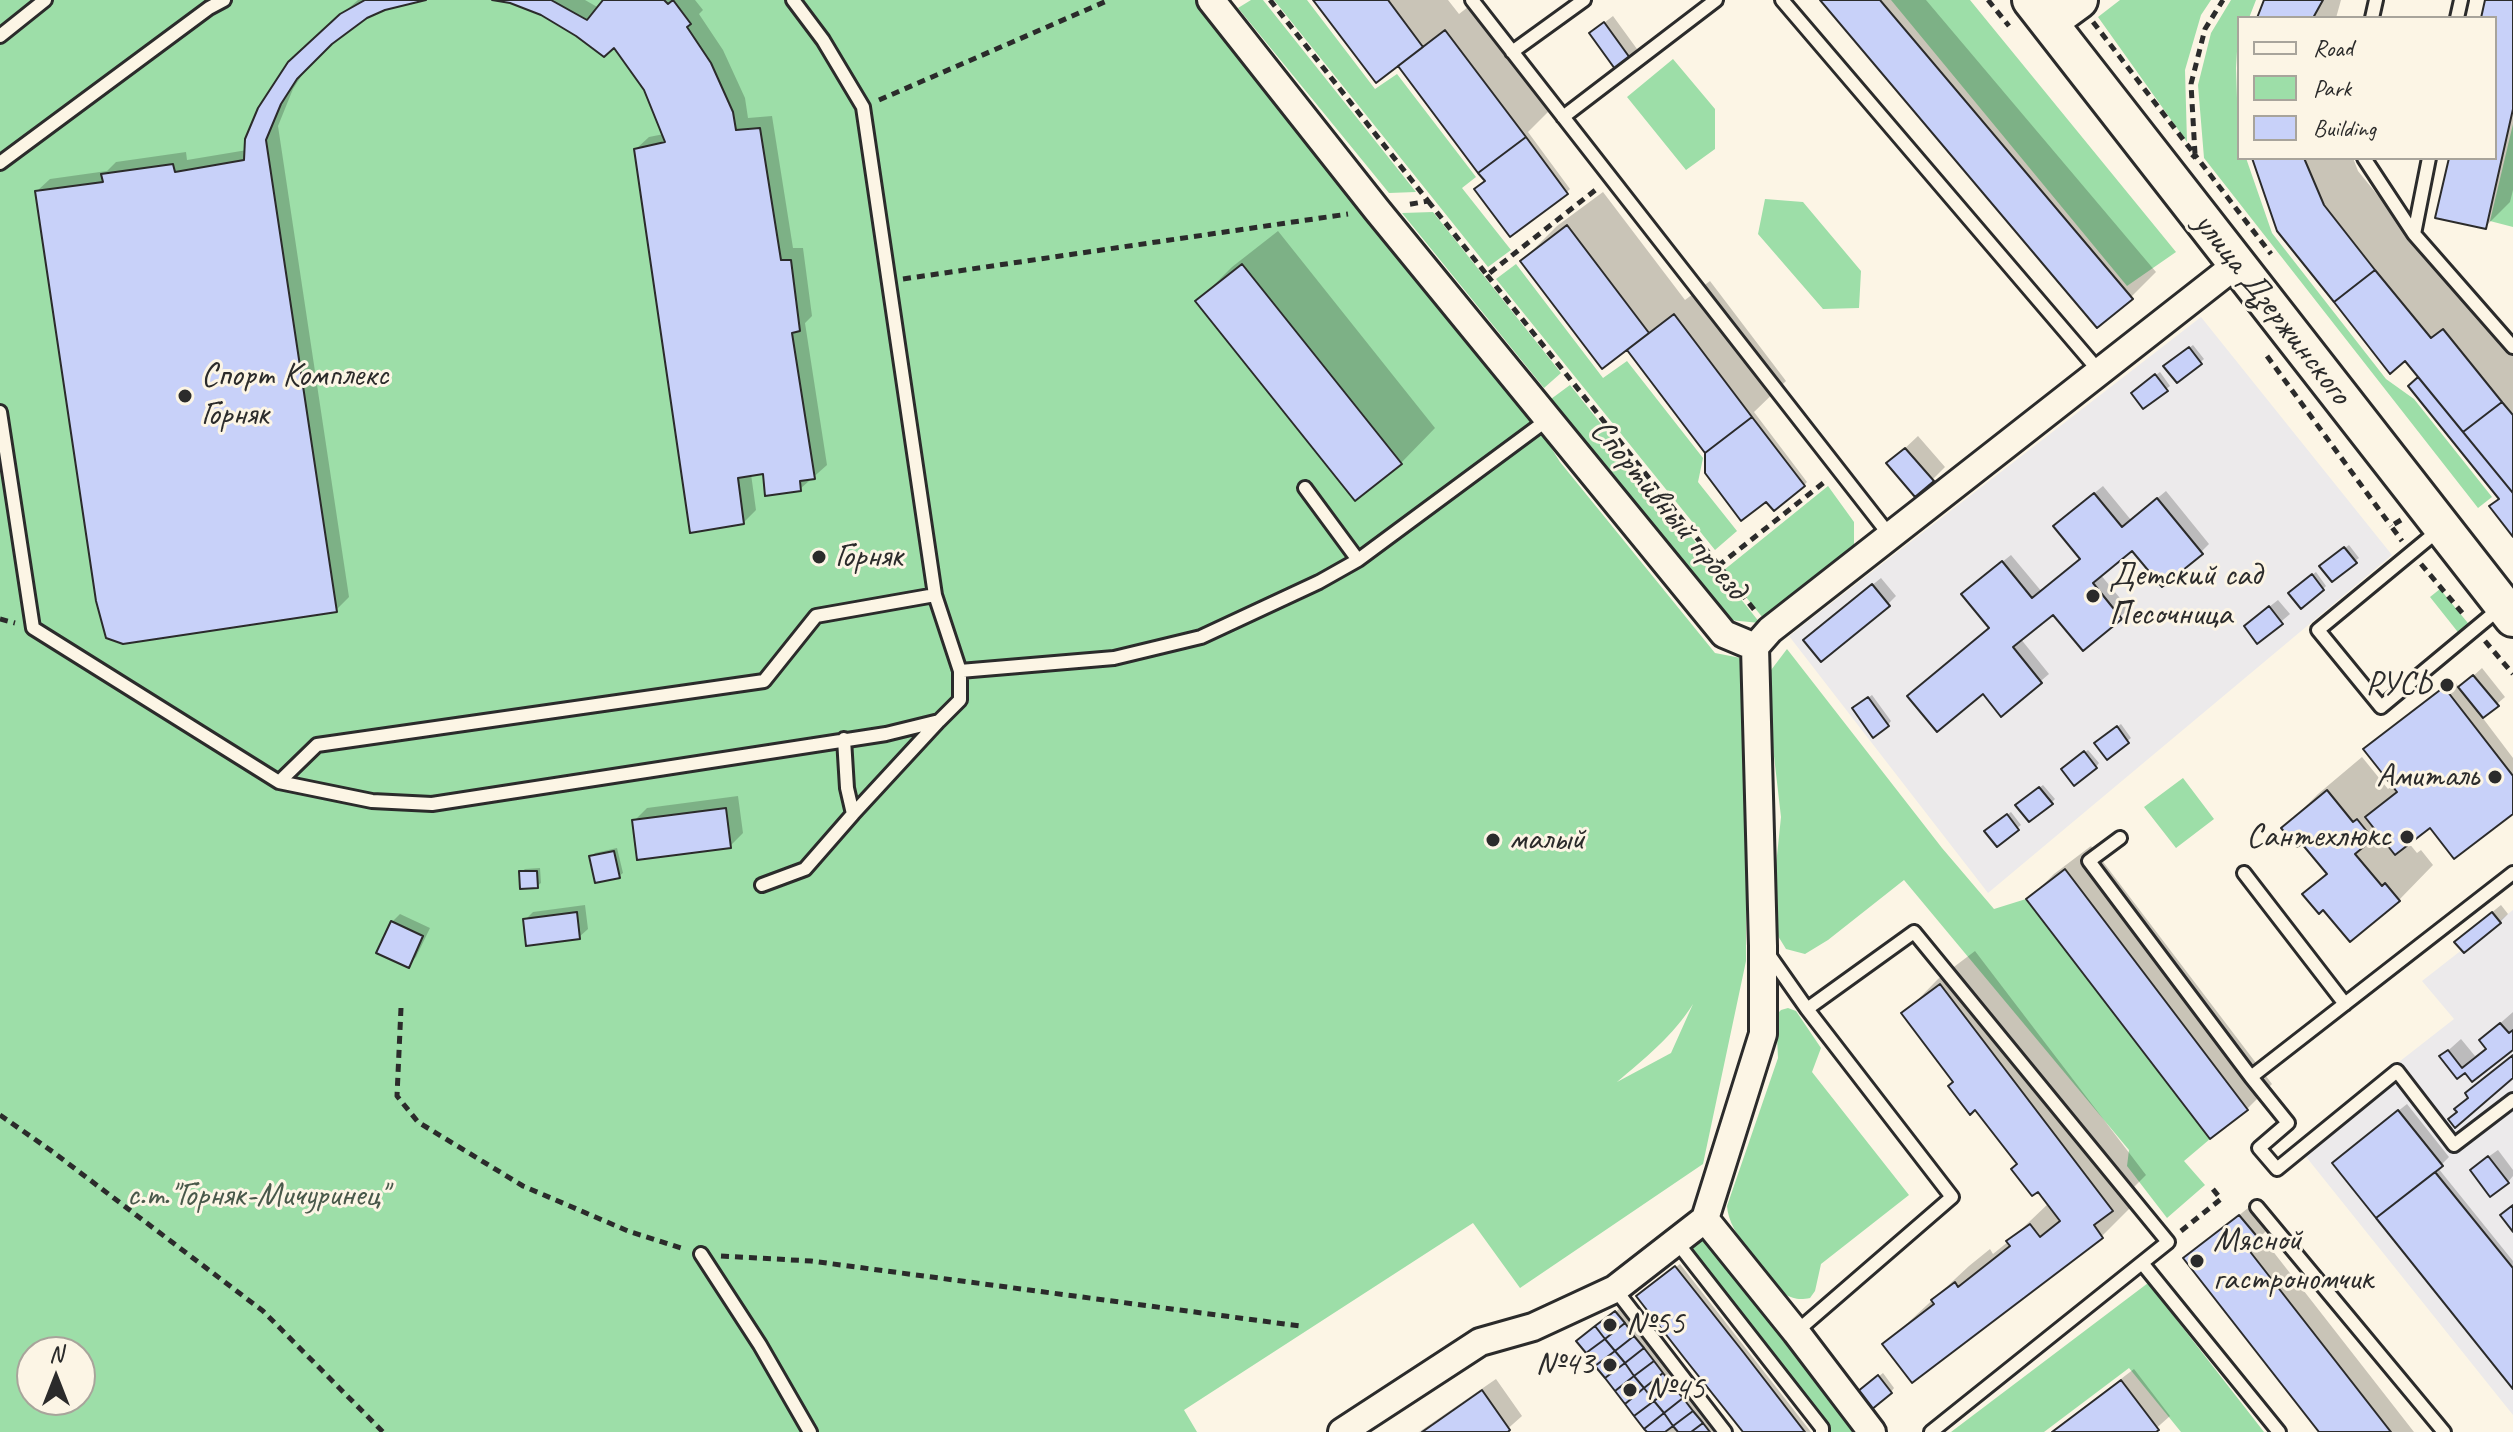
<!DOCTYPE html>
<html>
<head>
<meta charset="utf-8">
<style>
	body { margin:0 }
	#map { position:relative; width:2513px; height:1432px; overflow:hidden; background:#fcf5e5; font-family:Caveat,sans-serif }
	canvas { display:block }
	.legend { position:absolute; left:2237px; top:16px; width:260px; height:144px; box-sizing:border-box; background:#fcf5e5; border:2px solid #a8a49b; margin:0; padding:10px 14px; list-style:none; font-size:24px; color:#2b2b2b }
	.legend li { display:flex; align-items:center; gap:16px; height:40px }
	.legend b { width:40px; border:2px solid #a8a49b }
	.north { position:absolute; left:16px; top:1336px; width:80px; height:80px; box-sizing:border-box; background:#fcf5e5; border:2px solid #a8a49b; border-radius:50%; rotate:0deg; font-size:22px; font-weight:700; line-height:32px; text-align:center; color:#2b2b2b }
	.north::after { content:''; display:block; margin:auto; width:28px; height:36px; background:#2b2b2b; clip-path:polygon(50% 0,100% 100%,50% 72%,0 100%) }
</style>
</head>
<body>
<div id="map">
<canvas width="2513" height="1432"></canvas>
<ul class="legend">
<li><b style="height:10px;background:#fcf5e5"></b>Road</li>
<li><b style="height:22px;background:#9ddea8"></b>Park</li>
<li><b style="height:22px;background:#c8d1f9"></b>Building</li>
</ul>
<div class="north">N</div>
</div>
<script>
const context = document.querySelector('canvas').getContext('2d');
context.lineJoin = 'round';
function fill(path, color) { context.fillStyle = color; context.fill(path, 'evenodd'); }
function trace(path, color, width, dash) { context.strokeStyle = color; context.lineWidth = width; context.lineCap = dash ? 'butt' : 'round'; context.setLineDash(dash || []); context.stroke(path); }
function drawText(font, color, halo, rows, align = 'center') {
  context.font = font + ' Caveat,sans-serif'; context.lineWidth = 6; context.setLineDash([]); context.textBaseline = 'middle'; context.strokeStyle = halo; context.fillStyle = color; for (const [text, x, y, turn = 0] of rows) {
    context.save(); context.translate(x, y); context.rotate((+turn || 0) * Math.PI / 180); context.textAlign = isNaN(turn) ? turn : align; if (halo) context.strokeText(text, 0, 0); context.fillText(text, 0, 0); context.restore();
  }
}
fill(new Path2D(`
	M2201,317L2392,555L1988,893L1789,636Z
	M2513,910V1415L2295,1143L2454,1019L2422,981Z`), '#eceaeb');
fill(new Path2D(`
	M0,0H1196L1354,199L1519,396L1560,462L1715,653L1746,659V961L1703,1164L1520,1288L1473,1223L1184,1410L1197,1432H0ZM1693,1004L1671,1053L1617,1082C1644,1059 1674,1035 1693,1004ZM32,1352H80V1400H32Z
	M1251,0H1263L1416,192L1389,193L1238,8Z
	M1274,0H1307L1375,89L1397,74L1476,177L1462,188L1511,250L1488,267Z
	M1891,0H1970L2176,252L2127,286Z
	M2120,0H2211L2201,15L2185,70L2187,142L2098,17Z
	M2231,0H2256L2249,18H2239L2236,68L2239,158H2246L2272,233L2386,379L2414,399L2492,497L2478,508L2204,158L2198,85L2211,33Z
	M1673,59L1715,109V149L1686,170L1627,97Z
	M2513,124V227L2490,221Z
	M1765,199L1803,202L1861,271L1859,308L1823,309L1758,234Z
	M1433,212L1561,373L1544,388L1402,213Z
	M1516,264L1603,378L1627,361L1703,458L1698,482L1737,531L1715,550L1496,279Z
	M1570,385L1760,623L1729,620L1720,613L1551,399Z
	M1828,486L1854,522V546L1763,618L1724,570Z
	M2440,589L2472,628L2461,636L2430,597Z
	M1787,649L1942,848L1994,909L2026,899L2210,1139L2184,1161L2205,1185L2167,1218L2127,1166L2129,1150L1904,880L1828,940L1805,954L1786,949L1770,923L1781,817L1765,678Z
	M2183,778L2214,819L2176,848L2144,807Z
	M1788,1008L1796,1011L1821,1048L1812,1072L1909,1195L1821,1264L1815,1291L1810,1298C1799,1300 1794,1299 1784,1294C1766,1270 1729,1236 1727,1206L1778,1058L1776,1015L1781,1010Z
	M1704,1235L1856,1432H1829V1426L1690,1247L1691,1240Z
	M2148,1283L2264,1432H2181L2129,1368L2044,1432H1951Z`), '#9ddea8');
fill(new Path2D(`
	M358,0H414L384,8L345,30L309,64L293,89L278,126L349,597L336,610L37,191L50,179L107,171L116,162L186,152L187,160L247,150L303,49Z
	M503,0L555,2L554,0H585L599,8L604,0H695L703,10L699,14L723,50L745,98L748,118L772,116L793,248H803L812,316L805,323L827,465L800,489L764,471L751,474L756,510L743,523L636,149L649,137L664,134L636,72L614,45L577,35L542,13Z
	M1316,0H1448L1459,14L1477,0H1483L1559,101L1528,132L1570,189L1567,192L1487,181L1398,64Z
	M1823,0H1926L2156,272L2131,297Z
	M2266,0H2341L2336,18H2259Z
	M2487,0H2513V190L2510,202L2485,227L2451,158H2495V18H2483Z
	M1613,16L1637,49L1629,57L1600,26Z
	M2254,158H2353L2358,171L2467,305L2478,296L2513,338V534L2501,498L2411,386L2420,377Z
	M1603,192L1685,300L1710,281L1786,381L1754,412L1807,482L1804,485L1707,452L1627,347L1522,261L1557,226Z
	M1278,231L1435,428L1401,463L1198,301L1232,267Z
	M2193,345L2204,359L2177,381L2169,363Z
	M2160,372L2170,386L2144,406L2137,389Z
	M1918,436L1945,467L1932,480L1902,451Z
	M2103,486L2131,520L2166,491L2209,544L2201,552L2132,548L2100,574L2129,609L2083,648L2053,612L2020,638L2049,674L2002,714L1991,627L1972,586L2011,555L2042,592L2082,558L2064,518Z
	M2349,545L2359,558L2355,561L2325,563Z
	M2316,572L2326,586L2323,589H2294Z
	M1881,578L1896,596L1888,604L1814,632Z
	M2278,600L2290,614L2258,641L2255,618Z
	M2482,668L2505,697L2482,717L2513,758V811L2430,826L2408,842L2417,853L2421,850L2433,865L2399,900L2324,907L2305,894L2327,872L2302,841L2284,828L2318,794L2362,757L2388,789L2394,784L2374,741L2453,680L2460,688Z
	M1872,695L1891,721L1888,725L1858,705Z
	M2121,724L2131,738L2107,757L2100,740Z
	M2088,750L2099,763L2096,767L2067,766Z
	M2043,785L2055,799L2051,803L2021,802Z
	M738,796L743,833L730,846L634,821L647,808Z
	M2011,812L2021,825L1997,844L1990,828Z
	M2091,846L2272,1084L2247,1109L2210,1137L2029,899L2054,874Z
	M617,848L623,873L619,876L591,857L595,853Z
	M540,868L541,883L537,886L521,872L525,869Z
	M585,905L588,929L579,937L525,920L533,912Z
	M2501,905L2508,914L2500,922L2465,934Z
	M400,914L430,928L416,957L408,965L392,922Z
	M1975,951L2146,1175L2129,1192L2137,1201L2102,1236L1912,1381L1884,1345L1969,1266L1990,1249L1993,1254L2009,1241L2049,1203L1904,1014L1938,979Z
	M2513,1012V1047L2465,1070L2442,1056L2461,1039L2475,1056L2487,1047L2481,1040Z
	M2407,1104L2449,1157L2438,1168L2513,1261V1386L2343,1155Z
	M2498,1150L2513,1170V1176L2508,1182L2481,1162Z
	M2253,1204L2271,1226L2261,1236L2414,1432H2321L2186,1258Z
	M1680,1264L1811,1432H1745L1642,1293Z
	M1619,1309L1716,1432H1649L1582,1338Z
	M2134,1369L2170,1416L2152,1432H2051Z
	M1883,1373L1894,1388L1891,1392L1863,1389Z
	M1496,1379L1522,1416L1504,1432H1419Z`), '#0003');
const building = new Path2D(`
	M365,0H426L385,10L367,18L332,44L297,79L281,104L266,140L337,612L123,644L106,638L96,601L35,191L103,182L101,174L173,164L175,172L244,160L245,139L258,108L288,62L340,14Z
	M492,0H551L587,20L603,0H664L668,4L673,0L691,24L687,27L711,63L733,112L736,130L760,128L781,260H791L800,331L792,333L815,479L800,481L801,491L765,496L763,474L738,478L744,524L690,533L634,149L665,142L644,90L614,48L604,57L576,36L541,15L510,3Z
	M1313,0H1388L1423,47L1376,83Z
	M1820,0H1880L2133,299L2097,328Z
	M2264,0H2323L2313,18H2257Z
	M2485,0H2513V109L2486,229L2435,218L2449,158H2495V18H2481Z
	M1604,22L1630,58L1615,69L1589,33Z
	M1445,30L1526,137L1478,173L1398,66Z
	M1526,137L1568,194L1510,237L1474,189L1485,181L1478,173Z
	M2252,158H2304L2324,205L2375,270L2334,302L2277,231Z
	M1567,225L1649,333L1602,369L1520,261Z
	M1242,264L1402,464L1355,501L1195,301Z
	M2375,270L2431,338L2443,329L2502,402L2463,432L2405,361L2390,374L2334,302Z
	M1674,314L1752,417L1705,453L1627,350Z
	M2189,347L2202,364L2177,383L2163,366Z
	M2155,374L2168,391L2143,409L2131,393Z
	M2418,377L2513,493V537L2489,506L2499,499L2408,386Z
	M2502,402L2513,415V493L2463,432Z
	M1752,417L1805,486L1774,511L1766,502L1741,521L1705,473V453Z
	M1905,448L1934,481L1915,497L1886,463Z
	M2094,493L2122,527L2157,498L2203,554L2162,587L2132,551L2093,583L2122,619L2083,651L2053,615L2013,647L2042,683L2001,717L1983,694L1937,732L1907,696L1989,628L1961,594L2002,561L2032,598L2080,559L2053,526Z
	M2344,547L2357,563L2332,582L2319,566Z
	M2312,574L2324,590L2301,609L2288,593Z
	M1872,584L1890,606L1821,662L1803,640Z
	M2269,606L2283,624L2257,644L2244,626Z
	M2473,675L2499,706L2483,718L2458,687Z
	M2444,687L2513,776V814L2454,859L2430,828L2395,855L2365,817L2397,792L2363,749Z
	M1868,697L1889,726L1873,738L1852,708Z
	M2117,726L2129,743L2107,760L2094,743Z
	M2084,751L2097,768L2074,786L2061,769Z
	M2039,787L2053,804L2029,822L2015,805Z
	M2327,790L2353,822L2357,819L2373,839L2355,854L2382,886L2385,883L2400,901L2350,942L2323,910L2319,914L2302,894L2327,874L2302,844L2297,847L2281,828Z
	M726,808L731,848L637,860L632,820Z
	M2007,814L2019,830L1997,847L1984,831Z
	M614,851L620,878L595,883L589,856Z
	M2065,869L2248,1110L2210,1139L2026,899Z
	M519,871H537L538,888L520,889Z
	M577,912L580,939L526,946L523,919Z
	M2492,912L2501,923L2464,953L2454,942Z
	M391,921L423,936L409,968L376,953Z
	M1940,984L2113,1211L2094,1225L2103,1238L1912,1383L1882,1344L1934,1304L1931,1300L1955,1282L1958,1287L2010,1246L2006,1241L2030,1224L2040,1237L2060,1221L2038,1192L2032,1196L2011,1169L2017,1164L1975,1110L1970,1115L1948,1086L1953,1082L1901,1013Z
	M2500,1023L2509,1033L2513,1030V1050L2472,1082L2465,1073L2457,1079L2439,1056L2448,1050L2462,1068L2486,1049L2479,1040Z
	M2513,1055V1078L2455,1128L2448,1119L2457,1112L2454,1109L2468,1098L2465,1093Z
	M2398,1110L2443,1166L2376,1218L2332,1163Z
	M2488,1156L2509,1183L2490,1197L2470,1170Z
	M2435,1172L2513,1268V1389L2376,1218Z
	M2513,1205V1232L2500,1215Z
	M2239,1215L2260,1240L2248,1249L2391,1432H2319L2183,1258Z
	M1675,1266L1744,1353L1805,1432H1743L1685,1359L1636,1296Z
	M1615,1311L1625,1323L1605,1339L1595,1326Z
	M1625,1323L1634,1336L1615,1351L1605,1339Z
	M1595,1326L1605,1339L1586,1353L1576,1341Z
	M1634,1336L1644,1348L1625,1363L1615,1351Z
	M1605,1339L1615,1351L1595,1366L1586,1353Z
	M1644,1348L1654,1361L1634,1376L1625,1363Z
	M1615,1351L1625,1363L1605,1378L1595,1366Z
	M1654,1361L1663,1373L1644,1388L1634,1376Z
	M1625,1363L1634,1376L1615,1391L1605,1378Z
	M1663,1373L1673,1386L1654,1401L1644,1388Z
	M1878,1375L1892,1393L1871,1410L1857,1392Z
	M1634,1376L1644,1388L1625,1404L1615,1391Z
	M2121,1380L2159,1430L2156,1432H2052Z
	M1673,1386L1683,1398L1664,1413L1654,1401Z
	M1644,1388L1654,1401L1634,1416L1625,1404Z
	M1482,1390L1510,1430L1508,1432H1422Z
	M1683,1398L1693,1411L1673,1426L1664,1413Z
	M1654,1401L1664,1413L1644,1429L1634,1416Z
	M1693,1411L1703,1423L1691,1432H1678L1673,1426Z
	M1664,1413L1673,1426L1665,1432H1647L1644,1429Z
	M1703,1423L1710,1432H1691Z`);
fill(building, '#c8d1f9');
trace(building, '#2b2b2b', 2);
const service = new Path2D(`
	M1472,0L1891,537
	M1782,0L2099,371
	M2372,18L2376,0
	M2457,18L2461,0
	M0,36L45,0
	M1512,52L1584,0
	M1563,117L1716,0
	M2364,158L2414,234L2513,347
	M0,163L209,8L224,0
	M2414,234L2429,158
	M0,412L33,628L279,782L372,801L432,804L886,734L939,721L960,700V671L935,595L863,107L823,40L793,0
	M1305,488L1358,560
	M2440,529L2318,630L2381,707L2500,608
	M960,671L1114,658L1201,637L1319,582L1358,560L1547,420
	M279,782L317,745L764,681L816,616L935,595
	M853,814L938,722
	M2120,838L2089,861L2251,1077L2513,873
	M2244,873L2345,1004
	M762,885L805,869L853,814L847,788L844,739
	M1767,952L1807,1009L1952,1197L1796,1332
	M1807,1009L1914,932L2168,1242L1931,1432
	M2251,1077L2288,1123L2259,1148L2277,1169L2397,1071L2454,1145L2513,1100
	M2257,1207L2444,1432
	M1676,1241L1822,1428V1432
	M701,1254L760,1345L810,1432
	M2142,1263L2279,1432
	M1615,1289L1725,1432`);
const minor = new Path2D(`
	M1211,0L1377,210L1724,634L1755,647L1770,630L2237,264
	M1705,1219L1796,1332L1872,1432
	M1342,1432L1480,1342L1533,1327L1615,1289L1705,1219L1763,1034V946L1755,647`);
const secondary = new Path2D(`
	M2031,0L2513,618
	M2049,22L2079,0`);
trace(service, '#2b2b2b', 18);
trace(minor, '#2b2b2b', 32);
trace(secondary, '#2b2b2b', 42);
trace(new Path2D(`
	M1270,0L1428,201L1406,205
	M1988,0L2009,26
	M2093,22L2195,155
	M879,100L1109,0
	M2195,154L2191,84L2205,29L2223,0
	M2192,158L2195,155L2271,254
	M1428,201L1487,275L1598,188
	M1487,275L1756,612
	M903,279L1348,214
	M2267,356L2391,526
	M2401,520L2391,526L2402,541
	M2421,564L2464,615
	M1718,566L1827,480
	M0,619L15,623
	M2485,641L2513,674
	M401,1008L397,1096L418,1122L523,1186L628,1231L684,1249
	M0,1115L53,1152L263,1311L383,1432
	M2181,1231L2221,1199L2212,1188
	M721,1256L811,1261L1300,1326`), '#2b2b2b', 5, [8, 6]);
trace(service, '#fcf5e5', 12);
trace(minor, '#fcf5e5', 26);
trace(secondary, '#fcf5e5', 36);
for (const [x, y, r, color] of [
	[185,396,8,"#2b2b2b"],
	[819,557,8,"#2b2b2b"],
	[2093,596,8,"#2b2b2b"],
	[2447,685,8,"#2b2b2b"],
	[2495,777,8,"#2b2b2b"],
	[2407,837,8,"#2b2b2b"],
	[1493,840,8,"#2b2b2b"],
	[2197,1261,8,"#2b2b2b"],
	[1610,1325,8,"#2b2b2b"],
	[1610,1365,8,"#2b2b2b"],
	[1630,1390,8,"#2b2b2b"]
]) { const dot = new Path2D(); dot.arc(x, y, r, 0, 2 * Math.PI); context.fillStyle = color; context.fill(dot); trace(dot, '#fcf5e5', 3); }
drawText('34px', '#2b2b2b', '#fcf5e5', [
	["улица Дзержинского",2272,309,52],
	["Спортивный проезд",1668,510,50]
]);
drawText('34px', '#2b2b2b', '#fcf5e5', [
	["Спорт Комплекс",201,376],
	["Горняк",201,415],
	["Горняк",835,557],
	["Детский сад",2109,576],
	["Песочница",2109,615],
	["РУСЬ",2431,685,"right"],
	["Амиталь",2479,777,"right"],
	["Сантехлюкс",2391,837,"right"],
	["малый",1509,840],
	["Мясной",2213,1241],
	["гастрономчик",2213,1280],
	["№55",1626,1325],
	["№43",1594,1365,"right"],
	["№45",1646,1390]
], 'left');
drawText('34px', '#48584a', '#fcf5e5', [
	["с.т.\"Горняк-Мичуринец\"",257,1196]
]);
</script>
</body>
</html>
